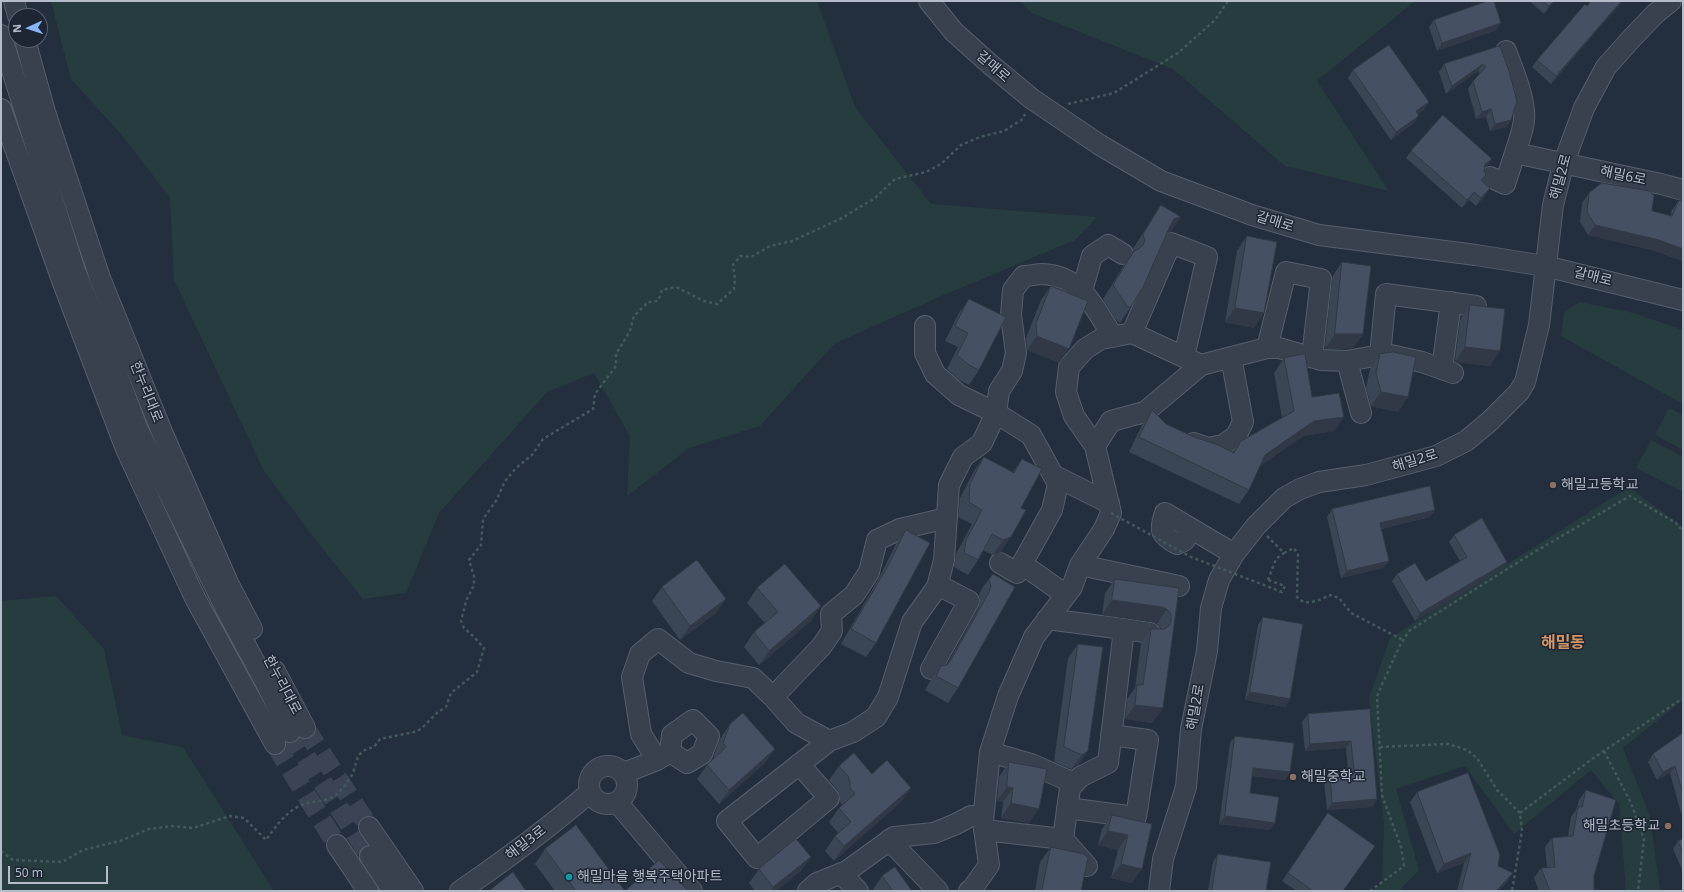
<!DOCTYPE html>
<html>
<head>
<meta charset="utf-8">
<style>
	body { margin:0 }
	#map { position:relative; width:1684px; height:892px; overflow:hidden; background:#242f3e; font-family:"Noto Sans",sans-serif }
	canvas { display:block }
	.frame { position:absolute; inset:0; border:2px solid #b4bcc9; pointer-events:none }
	.north { position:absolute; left:8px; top:8px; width:40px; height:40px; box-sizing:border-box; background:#1d2633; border:1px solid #59626f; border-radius:50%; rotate:267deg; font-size:11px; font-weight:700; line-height:16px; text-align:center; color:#b4bcc9 }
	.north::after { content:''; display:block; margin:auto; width:14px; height:18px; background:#8ab4f8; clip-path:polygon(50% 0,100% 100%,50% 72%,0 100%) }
	.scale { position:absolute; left:8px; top:866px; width:100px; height:18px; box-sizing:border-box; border:2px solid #b4bcc9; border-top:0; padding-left:5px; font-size:12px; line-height:14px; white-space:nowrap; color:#b4bcc9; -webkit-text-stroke:3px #1d2633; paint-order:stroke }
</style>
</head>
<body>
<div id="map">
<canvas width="1684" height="892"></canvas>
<div class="frame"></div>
<div class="north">N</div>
<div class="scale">50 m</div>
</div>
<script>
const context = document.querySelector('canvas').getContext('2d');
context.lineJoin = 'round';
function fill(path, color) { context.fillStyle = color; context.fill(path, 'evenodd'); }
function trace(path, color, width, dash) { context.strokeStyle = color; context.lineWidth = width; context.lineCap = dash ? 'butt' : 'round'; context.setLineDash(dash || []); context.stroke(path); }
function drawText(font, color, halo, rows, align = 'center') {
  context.font = font + ' "Noto Sans","Noto Sans KR",sans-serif'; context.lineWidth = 3; context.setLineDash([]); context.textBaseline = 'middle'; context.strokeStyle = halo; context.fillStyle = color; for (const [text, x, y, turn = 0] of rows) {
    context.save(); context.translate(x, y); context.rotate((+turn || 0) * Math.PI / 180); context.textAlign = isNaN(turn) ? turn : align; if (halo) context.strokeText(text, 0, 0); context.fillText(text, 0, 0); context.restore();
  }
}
fill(new Path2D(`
	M51,1H817L855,107L931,204L1097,217L1075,240L932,300L834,344L760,426L689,448L627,496L630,436L594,373L547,392L439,513L406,593L363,599L315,539L264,471L174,280L170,198L121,134L71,79Z
	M1020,1H1415L1317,81L1389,191L1285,166L1173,69L1032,13Z
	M1579,302L1634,313L1683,330V404L1561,336L1564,312Z
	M1669,408L1683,415V450L1655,435Z
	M1651,440L1683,457V492L1636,468Z
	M1629,487L1683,527V700L1623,748L1650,816L1660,891H1626L1619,804L1591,770L1514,834L1465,766L1396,789L1419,870L1399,891H1372L1382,883L1384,824L1369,698L1390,638Z
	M56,596L104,649L122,735L183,747L274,891H1V601Z`), '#263c3f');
trace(new Path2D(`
	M305,728L369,827
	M290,732L370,856
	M275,744L337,845`), '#3a4453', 20, [20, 10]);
const minor = new Path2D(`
	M14,1L18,16
	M929,1L954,32L991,65L1032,99L1100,145L1161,181L1252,215L1319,235L1476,255L1545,266L1683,300
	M1,35L75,271L106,345L138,430L226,609L268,687L290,732
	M25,40L45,112L100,278L162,432L228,583L252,629
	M1506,51C1513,70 1522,90 1524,111C1526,124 1519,140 1515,153L1661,184L1683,190
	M1,109L63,283L126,449L195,598L275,744
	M1490,177L1505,184L1515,153
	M1082,291L1092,256L1108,245L1123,254
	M925,326V353L935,374L959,395L996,413L1031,435L1058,484L1052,510L1017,573L1000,563
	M1132,333L1171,243L1207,257L1184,357
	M1267,348L1286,272L1321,279L1312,357
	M1380,355L1386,294L1476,306
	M1347,361L1361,413
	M1442,369L1451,302
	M1194,443L1208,448L1223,445L1236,436L1243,422L1231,357
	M1095,446L1111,421L1145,412L1201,365L1267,348H1279L1321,360L1347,361L1386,354L1422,362L1453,373
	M1053,475L1109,503
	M1192,529L1184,541L1177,544C1160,535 1159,530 1165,513L1234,554
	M1022,564L1066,595
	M1080,565L1179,586
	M1047,619L1124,629L1108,763L1080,777L1070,788L1063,839
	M1124,629L1150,633
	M931,669L969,601L938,585
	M275,671L305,728
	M773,697L821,647L832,631L831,614L854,595L869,572L877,540L900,529L947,518
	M693,720L709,736L702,754L687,763L670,752L672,735Z
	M990,752L1031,764L1074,783
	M657,760L641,734L632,677L640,654L658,639L689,663L716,671L753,678L773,697L796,723L829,741
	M799,764L829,798L757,858L727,821L829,741L853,732L876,717L888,697L912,622L937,587L944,560L949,485L963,457L982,443L996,413L999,391L1012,371L1016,353L1011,315L1013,290L1024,276C1030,276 1037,274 1042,274C1081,275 1095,308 1113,337
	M589 785a19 19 0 1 1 38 0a19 19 0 1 1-38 0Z
	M624,773L657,760L668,753
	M617,802L692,891
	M1067,808L1136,817L1148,740L1111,735
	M369,827L413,891
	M984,830L1063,839L1087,866
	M889,840L938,891
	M337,845L368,891
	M370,856L393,891
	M841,873L858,891
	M460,891C505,860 549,828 590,792
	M808,891L817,883L847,871L894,837L934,833L956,824L971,816H983
	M969,891L972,889L989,865L983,821L990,752L1008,696L1034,637L1072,587L1080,565L1104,529L1111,513L1095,446L1074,416L1066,392L1069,367L1085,349L1101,339L1132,333L1201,365
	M1159,891L1163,859L1186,787L1191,729L1207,651L1211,608L1219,580L1234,554L1256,526L1284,498L1300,489L1319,482L1366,475L1436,456L1466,441L1489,422L1519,392L1525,382L1539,325L1553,205L1563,165L1584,108L1606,67L1632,38L1655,14L1671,1`);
trace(minor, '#565f6c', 22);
trace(new Path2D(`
	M1068,104L1114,93L1178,53L1215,20L1228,1
	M1267,536L1284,553L1294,548L1298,555L1297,597C1306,608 1321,599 1331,595L1339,598L1351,613L1403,640
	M1268,580L1276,559L1284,553
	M1380,747L1448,744L1467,750L1477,758L1497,790L1520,813L1522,831L1512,891
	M1604,751L1631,803L1644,839L1638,891
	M1520,813L1592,759L1683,698
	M1,851L13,860L62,862L83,850L120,841L149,829L173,826L193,828L230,816L244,818L266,840C276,826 285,813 301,805C312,800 328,803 338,793C343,788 350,779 353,773C358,758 356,751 374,747L380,739L414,732L421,729L438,712L446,707L451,693L477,672L484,648L474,637L464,628L461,621L466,601L474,585V576L469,560L481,545L483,519L496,501L505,481L516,468L532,455L543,439L593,409L595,394L616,366V354L630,331L634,316L648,302L658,301L662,290L676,287L704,301L717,304L734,289L735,279L733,265L740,256L751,257L770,246L792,241L842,218L875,198L895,179L926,172L941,164L961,145L980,137L1004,131L1023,119L1025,114
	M1370,891L1404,866L1401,847L1382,795L1377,696L1399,647L1409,631L1531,554L1630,496L1676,523L1683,531`), '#44595c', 2.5, [3, 3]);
trace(minor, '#38414e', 20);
trace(new Path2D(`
	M1111,513L1191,557L1282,592L1285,586L1268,580`), '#44595c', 2.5, [3, 3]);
fill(new Path2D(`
	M1529,1H1555L1544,14Z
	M1434,20L1501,23L1496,30L1437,51L1429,27Z
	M1606,20L1551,84L1532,67L1537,60Z
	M1500,46L1511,120L1506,127L1490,131L1486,117L1476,119L1468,89L1473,81L1480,74L1478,71L1446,94L1439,72L1444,64Z
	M1353,70L1424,110L1418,114L1414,123L1391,140L1348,78Z
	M1411,151L1492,159L1487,166L1484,168V170L1486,175L1482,181L1485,196L1476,206L1469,200L1462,208L1406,158Z
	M1589,193L1670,216L1672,210L1679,200L1683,202V261L1652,250L1588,235L1580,222L1582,203Z
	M1161,205L1171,232L1167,233L1130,308L1120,323L1116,320L1103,299L1124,265L1134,251L1133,249L1151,220Z
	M1247,236L1254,328L1225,322L1237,251Z
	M1342,262L1363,334L1353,348L1325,349L1332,277Z
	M1051,286L1059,363L1027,350L1026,338L1041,300Z
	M969,299L979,370L969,385L959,380L947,369L958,347L945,341L959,313Z
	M1470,305L1490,366L1455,362L1460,320Z
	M1380,354L1408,397L1398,412L1371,406L1366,388L1370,369Z
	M1284,358L1312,397L1344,417L1334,431L1303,436L1260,466L1249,490L1239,504L1129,452L1142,425L1152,410L1166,424L1194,437L1233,453L1241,441L1282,418L1274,373Z
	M984,457L1013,472L1022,459L1021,508L1001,552L993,555L983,550L978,560L968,575L954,567L956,554L972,524L958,517L960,498L974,471Z
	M1332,509L1435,510L1430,517L1381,529L1389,561L1383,568L1341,578L1327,517Z
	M906,530L876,643L866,657L841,644L879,578L896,544Z
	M1454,535L1507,562L1502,569L1415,621L1392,581L1397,574L1426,581L1460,561L1449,542Z
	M993,574L1015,587L958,688L948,703L925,690L931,680L941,666L947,665L979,607L980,600L979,595L982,588Z
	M1115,579L1179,588L1163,708L1152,723L1125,719L1127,699L1135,688L1141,643L1151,629H1161V628L1157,624L1152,622L1102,615L1105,593Z
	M662,587L726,599L716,613L680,640L652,601Z
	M757,588L811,621L759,665L744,647L754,632L765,623L747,603Z
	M1263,617L1290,699L1285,707L1245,700L1258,625Z
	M1078,644L1088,751L1078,765L1071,769L1054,762L1068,658Z
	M1370,709L1377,799L1372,807L1327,810L1324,780L1330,772L1348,771L1346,748L1305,751L1302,722L1308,714Z
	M730,724L765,763L719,804L697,779L707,765L714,759L713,758L720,739Z
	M1683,733V812L1681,813L1670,773L1657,780L1648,762L1653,754Z
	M1235,736L1290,772L1285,780L1252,776L1250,793L1270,830L1219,824L1230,743Z
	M1009,762L1029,823L1001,818L1003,802L997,801L999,777Z
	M839,766L872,774L911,788L901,802L834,861L825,851L835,836L838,833L829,822L839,808L842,805L840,802V796L838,791L829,780Z
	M1586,790L1594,876V891H1539L1534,878L1541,868H1547L1545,847L1552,838L1568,836L1571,817L1577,808L1579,800Z
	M1417,792L1498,866L1513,873L1506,883L1498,891H1457L1464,863L1437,873L1410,802Z
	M1328,813L1343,891H1297L1282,881Z
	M1112,815L1152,824L1132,883L1111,878L1118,850L1098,845L1102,829Z
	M1683,839V872L1673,849L1678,841Z
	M1051,847L1081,891H1035L1040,862Z
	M545,849L625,891H688H555L535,864Z
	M1218,854L1266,891H1208L1213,862Z
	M759,869L801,871L776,891H755L749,883Z
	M882,876L912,891H872Z`), '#3b4654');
fill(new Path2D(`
	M1554,1H1555L1544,14L1549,6Z
	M1622,1H1624L1606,20L1551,84L1556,76L1611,13Z
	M1501,23L1496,30L1437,51L1442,43Z
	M1483,64L1478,71L1446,94L1452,86Z
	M1429,102L1424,110L1411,119L1416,111Z
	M1491,109L1486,117L1476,119L1482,112Z
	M1419,116L1414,123L1391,140L1396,132Z
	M1511,120L1506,127L1490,131L1495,124Z
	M1492,159L1487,166L1480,172L1485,164Z
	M1490,188L1485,196L1476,206L1481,198Z
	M1474,192L1469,200L1462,208L1467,200Z
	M1181,217L1171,232L1164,234L1174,219Z
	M1595,225L1659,240L1683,249V261L1652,250L1588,235Z
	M1235,308L1264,313L1254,328L1225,322Z
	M1335,334H1363L1353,348L1325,349Z
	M1037,336L1069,349L1059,363L1027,350Z
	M1465,347L1500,351L1490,366L1455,362Z
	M1381,392L1408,397L1398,412L1371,406Z
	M1344,417L1334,431L1303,436L1255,470L1265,455L1314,421Z
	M1435,510L1430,517L1374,530L1380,523Z
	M1011,537L1001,552L993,555L1003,540Z
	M1389,561L1383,568L1341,578L1347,571Z
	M1507,562L1502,569L1415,621L1420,613Z
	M726,599L716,613L680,640L690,626Z
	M1112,600L1162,607L1167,609L1157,624L1152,622L1102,615Z
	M821,606L811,621L759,665L769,651Z
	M1250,692L1290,699L1285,707L1245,700Z
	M1135,705L1163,708L1152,723L1125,719Z
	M1351,741L1346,748L1305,751L1310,744Z
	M775,749L765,763L719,804L729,790Z
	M1088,751L1078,765L1071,769L1082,755Z
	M1675,766L1670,773L1657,780L1663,772Z
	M1253,768L1290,772L1285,780L1248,775Z
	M1007,787L1013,788L1003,802L997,801Z
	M911,788L901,802L834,861L844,846Z
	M1377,799L1372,807L1327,810L1332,803Z
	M1011,803L1039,809L1029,823L1001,818Z
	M1225,816L1275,823L1270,830L1219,824Z
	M1108,831L1128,835L1118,850L1098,845Z
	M1471,853L1464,863L1437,873L1444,864Z
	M811,857L801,871L776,891H771L773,887Z
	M1121,864L1142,869L1132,883L1111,878Z
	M1513,873L1506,883L1498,891H1496Z`), '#303945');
const building = new Path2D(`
	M1488,1H1494L1501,23L1442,43L1434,20Z
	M1543,1H1554L1549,6Z
	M1591,1H1622L1611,13L1556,76L1537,60L1585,4L1587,6Z
	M1389,45L1429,102L1416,111L1419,116L1396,132L1353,70Z
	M1500,46L1509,71L1517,101L1511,120L1495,124L1491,109L1482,112L1473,81L1486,67L1483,64L1452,86L1444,64Z
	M1443,115L1492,159L1485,164L1484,170L1486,175L1481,180L1490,188L1481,198L1474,192L1467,200L1411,151Z
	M1602,183L1650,191L1654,196L1652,211L1672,216L1679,200L1683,202V249L1659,240L1595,225L1587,212L1589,193Z
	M1161,205L1181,217L1174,219L1171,224L1143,287L1130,308L1127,306L1113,285L1134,251L1139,249L1143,245L1145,240L1143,235Z
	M1247,236L1277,242L1264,313L1235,308Z
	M1342,262L1371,266L1363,334H1335Z
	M1051,286L1088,301L1069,349L1037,336L1036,324Z
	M969,299L1006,317L979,370L969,365L957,355L968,333L955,326Z
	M1470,305L1505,309L1500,351L1465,347Z
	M1393,352L1416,357L1408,397L1381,392L1376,373L1380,354Z
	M1305,354L1312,397L1339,393L1344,417L1314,421L1265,455L1249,490L1139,437L1152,410L1166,424L1194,437L1218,445L1234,453L1241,441L1294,411L1284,358Z
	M984,457L1014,473L1022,459L1042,469L1021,508L1026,510L1011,537L1003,540L992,534L978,560L964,553L966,540L982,510L969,502L970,484Z
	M1430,486L1435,510L1380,523L1389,561L1347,571L1332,509Z
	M1482,518L1507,562L1420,613L1397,574L1415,563L1426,581L1467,557L1454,535Z
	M906,530L930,543L876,643L851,629L889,564Z
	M697,560L726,599L690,626L662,587Z
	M785,564L821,606L769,651L754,632L778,612L757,588Z
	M993,574L1015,587L958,688L936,676L941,666L947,665L951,660L989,592L991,586L989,580Z
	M1115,579L1179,588L1163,708L1135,705L1137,685H1143L1151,629H1164L1169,626L1171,621V614L1167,609L1162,607L1112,600Z
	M1263,617L1303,624L1290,699L1250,692Z
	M1078,644L1103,647L1088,751L1082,755L1064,747Z
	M1370,709L1377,799L1332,803L1330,772L1354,771L1351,741L1310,744L1308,714Z
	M743,713L775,749L729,790L707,765L726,747L723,743L730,724Z
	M1683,733V794L1675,766L1663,772L1653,754Z
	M1235,736L1294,743L1290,772L1253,768L1250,793L1279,797L1275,823L1225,816Z
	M854,753L872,774L887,760L911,788L844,846L835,836L851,822L839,808L855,794L850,788V782L848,776L839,766Z
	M1009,762L1047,769L1039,809L1011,803L1013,788L1007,787Z
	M1468,773L1500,855L1498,866L1513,873L1496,891H1461L1471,853L1444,864L1417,792Z
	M1586,790L1616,800L1594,876V891H1550L1541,868L1555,867L1552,838L1573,836L1578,807H1582Z
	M1328,813L1375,846L1343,891H1313L1288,873Z
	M1112,815L1152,824L1142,869L1121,864L1128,835L1108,831Z
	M576,825L625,891L659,860L688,891H576L545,849Z
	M796,839L811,857L773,887L759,869Z
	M1683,839V853L1678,841Z
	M1051,847L1084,854L1088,858L1081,891H1042Z
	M1218,854L1271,862L1266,891H1212Z
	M895,867L912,891H893L882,876Z
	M513,872L526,891H489Z`);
fill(building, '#455162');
trace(building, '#303945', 1);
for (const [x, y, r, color] of [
	[1553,485,4,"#8d6e63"],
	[1293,777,4,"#8d6e63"],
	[1668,826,4,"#8d6e63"],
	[569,877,4,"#0f9aa8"]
]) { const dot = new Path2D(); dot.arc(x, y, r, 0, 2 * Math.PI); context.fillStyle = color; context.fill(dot); trace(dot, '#1d2633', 1.5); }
drawText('14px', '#b4bcc9', '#1d2633', [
	["갈매로",993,67,41],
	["해밀6로",1623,176,12],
	["해밀2로",1561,177,-75],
	["갈매로",1275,222,17],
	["갈매로",1593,277,14],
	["한누리대로",146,392,68],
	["해밀2로",1415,461,-17],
	["한누리대로",282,685,62],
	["해밀2로",1196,707,-80],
	["해밀3로",526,843,-38]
]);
drawText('14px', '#b4bcc9', '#1d2633', [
	["해밀고등학교",1561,485],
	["해밀중학교",1301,777],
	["해밀초등학교",1660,826,"right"],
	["해밀마을 행복주택아파트",577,877]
], 'left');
drawText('bold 16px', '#d59563', '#1d2633', [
	["해밀동",1563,643]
]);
</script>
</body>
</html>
